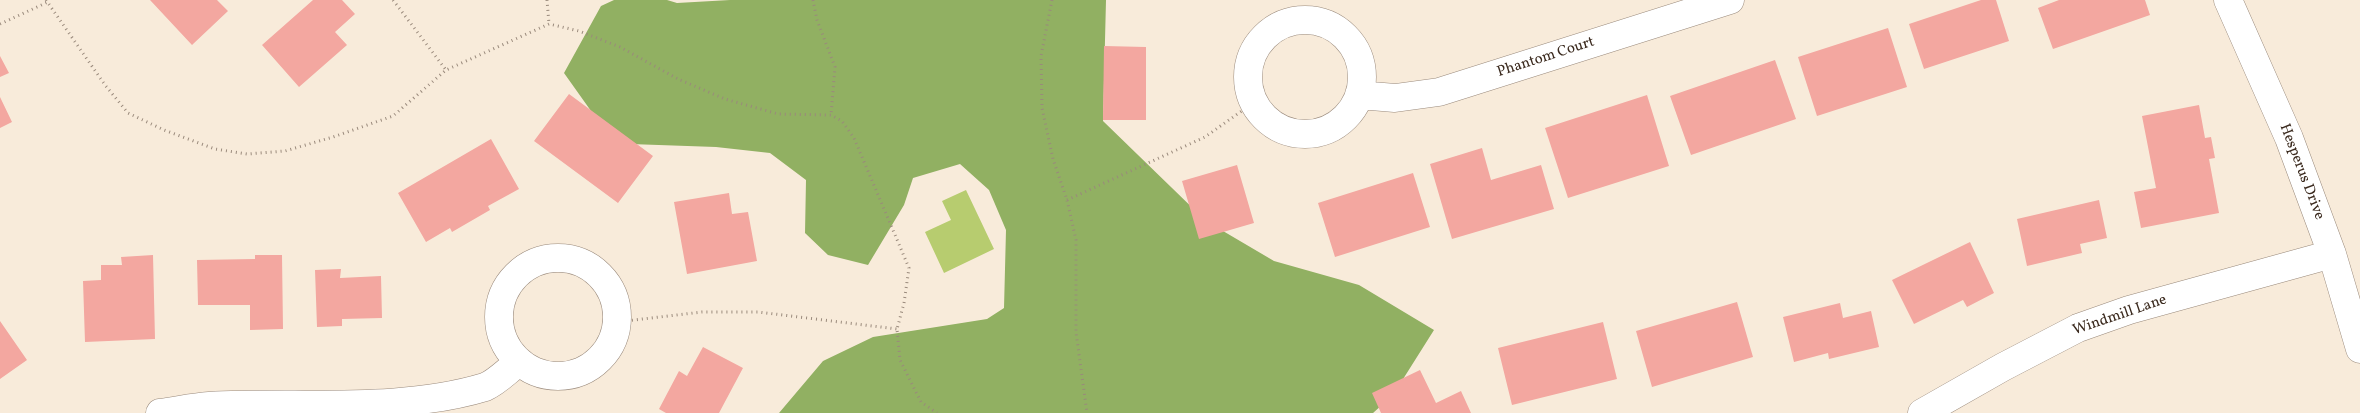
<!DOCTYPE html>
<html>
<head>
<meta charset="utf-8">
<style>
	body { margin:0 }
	canvas { display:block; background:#f8ebda }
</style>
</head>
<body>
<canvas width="2360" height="413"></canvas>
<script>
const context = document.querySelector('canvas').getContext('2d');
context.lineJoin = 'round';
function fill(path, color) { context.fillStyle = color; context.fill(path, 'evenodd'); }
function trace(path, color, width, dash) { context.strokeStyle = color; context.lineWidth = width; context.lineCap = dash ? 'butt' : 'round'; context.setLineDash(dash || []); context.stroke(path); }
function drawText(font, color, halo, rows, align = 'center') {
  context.font = font + ' Vollkorn,serif'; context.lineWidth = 4; context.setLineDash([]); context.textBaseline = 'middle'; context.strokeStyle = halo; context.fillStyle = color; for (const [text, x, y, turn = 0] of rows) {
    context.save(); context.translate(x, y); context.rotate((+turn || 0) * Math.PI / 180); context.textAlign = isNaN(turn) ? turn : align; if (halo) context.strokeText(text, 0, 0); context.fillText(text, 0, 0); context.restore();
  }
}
fill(new Path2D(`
	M966,190L994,249L944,273L925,232L951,220L942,201Z`), '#b7cc6f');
fill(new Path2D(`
	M614,0H667L677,3L730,0H1106L1103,121L1206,221L1274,261L1359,285L1434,330L1393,395L1373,413H779L823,361L873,337L987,319L1004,308L1006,230L989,190L960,164L913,178L904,205L868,265L828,255L805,233L806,180L770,153L716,147L630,144L596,118L564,73L601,6Z`), '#91b062');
fill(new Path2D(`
	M150,0H217L228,11L192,45Z
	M313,0H342L355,14L335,32L347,45L299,87L262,45Z
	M1981,0H1996L2009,41L1924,69L1909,24Z
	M2059,0H2145L2150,15L2053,49L2038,8Z
	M1888,28L1907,87L1817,116L1798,57Z
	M1104,46L1146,47V120H1103Z
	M0,56L9,73L0,77Z
	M1775,60L1796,119L1691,155L1670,96Z
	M569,94L653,156L618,203L534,141Z
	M1647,95L1669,166L1568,198L1545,128Z
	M0,97L12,122L0,128Z
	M2199,105L2205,138L2211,137L2215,158L2209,159L2219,213L2141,228L2134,192L2156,188L2142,116Z
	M491,139L519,189L488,206L490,210L452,232L450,228L426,242L398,193Z
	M1482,148L1491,180L1541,165L1554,209L1452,239L1430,164Z
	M1237,165L1254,223L1199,239L1182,181Z
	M1413,173L1430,227L1335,257L1318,203Z
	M729,193L732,214L748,212L757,261L687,274L674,202Z
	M2099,200L2107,238L2080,244L2082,253L2027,266L2017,219Z
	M1970,242L1994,293L1967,307L1963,300L1914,324L1892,280Z
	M153,255L155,339L85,342L83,281L101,280V265H122L121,257Z
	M255,255H282L283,329L250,330V305H198L197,260L255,259Z
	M341,269L340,278L381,276L382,318L342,319V326L317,327L315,270Z
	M1737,302L1753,357L1652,387L1636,331Z
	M1840,303L1843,318L1871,311L1879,347L1829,359L1828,353L1794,362L1783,317Z
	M0,321L27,360L0,379Z
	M1603,322L1617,379L1512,405L1498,348Z
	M703,347L743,368L719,413H666L659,409L679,371L687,376Z
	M1420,370L1436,403L1461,391L1471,413H1381L1372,393Z`), '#f3a7a0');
const minor = new Path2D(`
	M2228,0L2289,138L2332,254L2360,349
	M1248 77a57 57 0 1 1 114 0a57 57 0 1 1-114 0Z
	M1359,95L1395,98L1439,92L1730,0
	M499 317a59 59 0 1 1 118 0a59 59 0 1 1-118 0Z
	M160,413C176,411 193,407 209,406C300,401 399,413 485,387C497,382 508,370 519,362
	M1922,413L2003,367L2078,328L2129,310L2332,254`);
trace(minor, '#9a8a7c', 29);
trace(new Path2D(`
	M46,0L105,85L128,113L164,130L215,149L247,154L285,151L333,137L393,116L446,70L549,24L579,31L620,47L678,79L725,99L778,114L831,115L842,121L854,138L909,268L904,303L897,329L900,360L921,402L937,413
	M393,0L446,70
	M547,0L549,24
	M813,0L817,20L835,67L831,115
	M1052,0L1041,56L1042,108L1053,159L1067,200L1076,240V332L1087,413
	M0,24L48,2
	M1067,200L1205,137L1253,103
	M617,322L702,312H758L897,329`), '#9a8a7c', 3, [1, 4]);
trace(minor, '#fff', 28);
drawText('15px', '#3b2a1e', '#fff', [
	["Phantom Court",1546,58,-18],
	["Hesperus Drive",2301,172,69],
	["Windmill Lane",2120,316,-19]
]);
</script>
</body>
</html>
